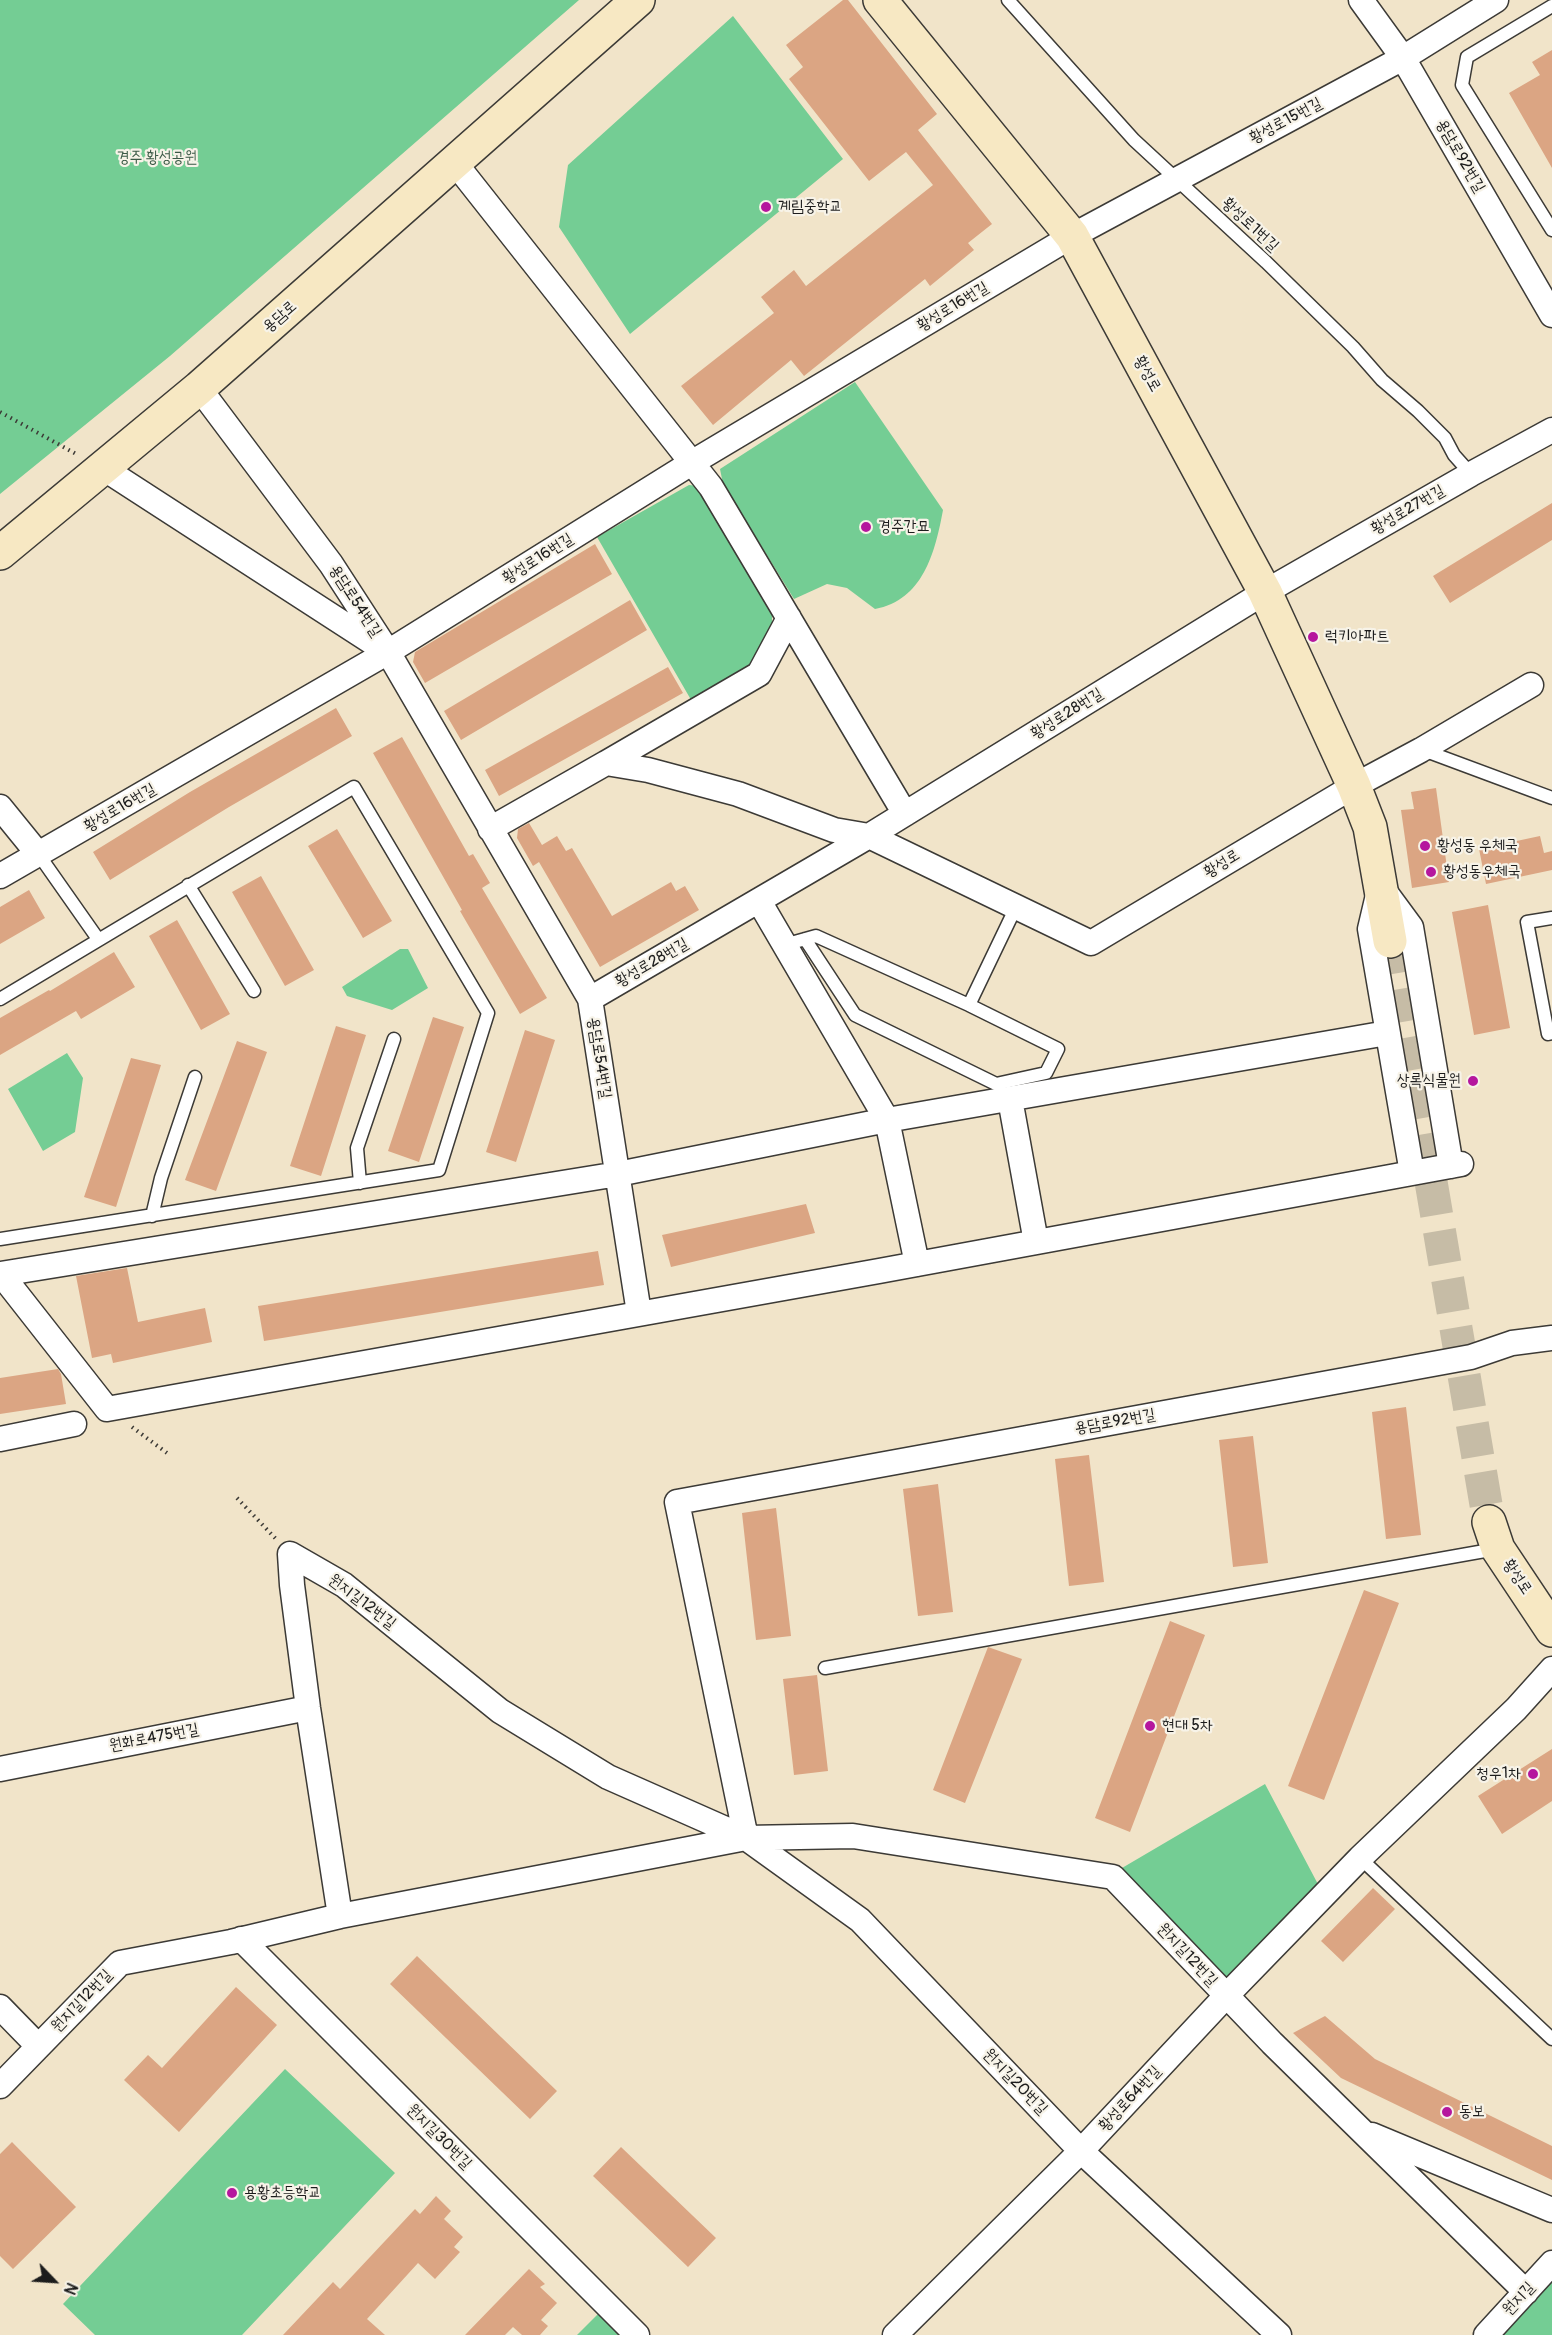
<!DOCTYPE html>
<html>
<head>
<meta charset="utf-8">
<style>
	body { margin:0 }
	#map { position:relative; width:1552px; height:2335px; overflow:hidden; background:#f1e4c9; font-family:Pangolin,sans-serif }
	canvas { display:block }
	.north { position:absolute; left:24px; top:2251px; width:60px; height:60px; -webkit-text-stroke:4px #f7f3e8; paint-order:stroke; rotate:115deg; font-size:16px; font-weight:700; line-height:24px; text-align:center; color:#1c1c1c }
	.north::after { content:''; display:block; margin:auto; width:21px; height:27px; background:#1c1c1c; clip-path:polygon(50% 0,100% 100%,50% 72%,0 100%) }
</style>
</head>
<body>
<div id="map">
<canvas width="1552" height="2335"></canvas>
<div class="north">N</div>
</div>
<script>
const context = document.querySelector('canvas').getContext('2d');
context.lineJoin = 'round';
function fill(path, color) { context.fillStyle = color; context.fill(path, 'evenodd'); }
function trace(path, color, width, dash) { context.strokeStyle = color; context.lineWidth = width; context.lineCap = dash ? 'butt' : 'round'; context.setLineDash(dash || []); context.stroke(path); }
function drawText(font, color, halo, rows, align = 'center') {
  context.font = font + ' Pangolin,"Poor Story",sans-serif'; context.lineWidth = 4.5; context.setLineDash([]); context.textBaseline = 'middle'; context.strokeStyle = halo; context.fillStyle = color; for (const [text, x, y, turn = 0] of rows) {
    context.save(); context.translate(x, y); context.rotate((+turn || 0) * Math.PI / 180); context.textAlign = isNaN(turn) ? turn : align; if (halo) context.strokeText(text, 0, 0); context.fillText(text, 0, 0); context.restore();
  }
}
fill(new Path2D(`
	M0,0H579L170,356L0,494Z
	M733,16L843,159L630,334L559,227L568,165Z
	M855,382L943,510C935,553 923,600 875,609L847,588L827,584L794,599L723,484L720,469Z
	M689,485L698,486L772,610V629L753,667L694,705L597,537Z
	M400,949H408L428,988L392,1010L347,996L342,987Z
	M67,1053L83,1078L75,1132L43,1151L8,1089Z
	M1265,1784L1320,1888L1227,1982L1122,1868Z
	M285,2069L395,2173L242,2335H95L63,2304Z
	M1552,2274V2335H1497Z
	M600,2312L623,2335H577Z`), '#74cd94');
fill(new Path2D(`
	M843,0H848L937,114L918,130L992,224L968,243L974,250L930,286L925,279L804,376L791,360L713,425L681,386L774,313L761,297L794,270L806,286L933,185L906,152L869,181L789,79L803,67L786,45Z
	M1552,50V168L1509,93L1540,75L1532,62Z
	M1552,503V540L1450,603L1433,576Z
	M595,544L612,574L425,683L413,662L415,652Z
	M630,600L647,630L461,740L444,711Z
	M668,667L683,693L499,796L485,770Z
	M336,708L352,736L229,807L110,880L93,852L190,792Z
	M402,737L469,856L473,854L490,883L482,888L547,998L520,1014L460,911L462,910L373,753Z
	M1436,788L1449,882L1412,888L1401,810L1414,809L1411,792Z
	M529,823L542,845L557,836L566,851L572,848L612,916L671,882L676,891L685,886L699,910L600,967L539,862L533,866L517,838L518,829Z
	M337,829L392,921L363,938L308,846Z
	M1540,836L1544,853L1552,851V870L1486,884L1479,849Z
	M261,876L314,970L285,986L232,892Z
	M29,890L45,918L0,944V907Z
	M1488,905L1510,1028L1474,1035L1452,912Z
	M177,920L230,1014L201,1030L149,936Z
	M114,952L135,987L81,1019L76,1011L0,1055V1018L49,990L50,991Z
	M433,1017L464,1027L419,1162L388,1151Z
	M336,1026L366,1035L321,1176L290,1166Z
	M525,1030L555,1040L516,1162L486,1152Z
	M237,1041L267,1052L216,1191L185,1180Z
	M131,1058L161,1065L116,1207L84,1197Z
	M806,1204L815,1233L671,1267L662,1235Z
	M598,1251L604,1285L264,1341L258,1306Z
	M127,1268L138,1322L205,1308L212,1342L113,1363L111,1354L92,1358L76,1276Z
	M58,1369L61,1374L66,1404L0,1414V1378Z
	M1406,1407L1421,1535L1386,1539L1372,1412Z
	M1253,1436L1268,1563L1233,1567L1219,1440Z
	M1089,1455L1104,1582L1069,1586L1055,1459Z
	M938,1484L953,1612L918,1616L903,1489Z
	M776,1508L791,1636L756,1640L742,1513Z
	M1364,1590L1399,1603L1324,1800L1288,1786Z
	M1170,1621L1205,1635L1130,1832L1095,1818Z
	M988,1647L1022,1659L965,1803L933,1790Z
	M817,1675L828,1771L794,1775L783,1679Z
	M1552,1749V1801L1502,1834L1478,1796Z
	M1373,1888L1395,1909L1343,1962L1321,1941Z
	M417,1956L557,2091L530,2119L390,1984Z
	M236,1987L277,2025L179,2132L124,2080L148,2055L162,2068Z
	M1325,2016L1375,2059L1552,2146V2180L1341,2078L1293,2033Z
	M12,2142L76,2207L13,2269L0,2256V2154Z
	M621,2147L716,2238L688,2267L593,2176Z
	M436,2196L451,2211L444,2219L463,2237L454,2247L460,2252L435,2279L418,2263L367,2319L385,2335H283L333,2282L340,2289L415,2209L420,2214Z
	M529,2269L545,2284L540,2287L557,2303L541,2320L548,2326L540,2335H522L513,2327L505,2335H465Z`), '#dba583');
trace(new Path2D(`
	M1390,941L1489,1522`), '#c6bca6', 33, [33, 16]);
const lane = new Path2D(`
	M1008,0L1134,140L1266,262L1353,347L1382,380L1418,411L1445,438L1454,455L1471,474
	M1552,6L1467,57L1462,85L1552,230
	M1423,750L1552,798
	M39,855L98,939
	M188,885L254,991
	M1552,918L1527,922L1548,1034L1552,1033
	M784,945L816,936L969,1005L1058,1049L1046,1073L996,1084L855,1015L805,939
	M0,999L354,787L488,1013L439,1170L0,1239
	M969,1005L1016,907
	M360,1183L357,1148L394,1039
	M152,1216L161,1178L195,1077
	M825,1668L1496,1549
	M1360,1858L1552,2039`);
const street = new Path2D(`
	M1361,0L1403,58L1552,315
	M455,163L711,487L905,814
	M199,388L331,564L388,652L590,999L639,1313
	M103,468L381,648
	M606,763L759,674L789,618
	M0,807L39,855
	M490,829L606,763L648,770L738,794L834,830L869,836L1091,943L1354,786L1421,750L1531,685
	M0,876L388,652L693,462L1072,236L1403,58L1496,0
	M1383,889L1411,927L1451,1166
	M1378,895L1370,929L1412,1173
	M759,901L887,1120L917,1264
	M590,999L869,836L1265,592L1471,474L1552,430
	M1387,1033L887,1120L618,1174L1,1274L107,1409L879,1271L1461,1164
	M1010,1099L1036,1242
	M0,1439L74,1424
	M0,1769L308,1708
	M746,1838L677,1502L1471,1357L1512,1343L1552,1338
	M340,1916L308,1708L292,1585L290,1554L344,1585L500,1711L608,1777L746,1838L860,1920L1081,2151L1279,2335
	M241,1939L637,2335
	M0,2007L38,2046
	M0,2086L120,1963L231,1942L340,1916L746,1838L853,1836L1113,1877L1272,2043L1526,2292
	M1372,2135L1552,2210
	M895,2335L1081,2151L1226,1996L1360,1858L1516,1709L1552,1669
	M1486,2335L1552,2263`);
const secondary = new Path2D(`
	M880,0L1072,236L1265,592L1354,786L1370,827L1390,941
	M0,553L199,388L638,0
	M1489,1522L1498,1549L1552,1630`);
trace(lane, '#3c3a36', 15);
trace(street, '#3c3a36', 27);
trace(secondary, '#3c3a36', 36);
trace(new Path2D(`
	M0,412L78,455
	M132,1427L167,1453
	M237,1498L276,1539`), '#3c3a36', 4, [1.5, 4.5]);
trace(lane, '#fff', 12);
trace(street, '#fff', 24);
trace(secondary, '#f7e8c3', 33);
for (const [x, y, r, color] of [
	[766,207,6,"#b5179e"],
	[866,527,6,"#b5179e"],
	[1313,637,6,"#b5179e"],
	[1425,846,6,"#b5179e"],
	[1431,872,6,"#b5179e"],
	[1473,1081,6,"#b5179e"],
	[1150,1726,6,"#b5179e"],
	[1533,1774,6,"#b5179e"],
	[1447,2112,6,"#b5179e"],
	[232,2193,6,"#b5179e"]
]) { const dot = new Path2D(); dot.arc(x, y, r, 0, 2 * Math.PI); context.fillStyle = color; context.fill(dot); trace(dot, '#f7f3e8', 2); }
drawText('16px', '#1c1c1c', '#f7f3e8', [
	["황성로15번길",1286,121,-28],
	["용담로92번길",1460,156,60],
	["황성로1번길",1250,225,43],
	["황성로16번길",953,307,-31],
	["용담로",280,317,-41],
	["황성로",1147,374,61],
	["황성로27번길",1408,510,-30],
	["황성로16번길",538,559,-32],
	["용담로54번길",355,601,57],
	["황성로28번길",1067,714,-32],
	["황성로16번길",120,808,-30],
	["황성로",1222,864,-31],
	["황성로28번길",652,963,-30],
	["용담로54번길",599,1058,81],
	["용담로92번길",1115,1422,-10],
	["황성로",1517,1577,56],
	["원지길12번길",362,1602,37],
	["원화로475번길",154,1738,-11],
	["원지길12번길",1187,1955,47],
	["원지길12번길",82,2001,-46],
	["원지길20번길",1015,2082,46],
	["황성로64번길",1130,2099,-47],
	["원지길30번길",439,2137,45],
	["원지길",1519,2299,-47]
]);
drawText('16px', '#3b5a46', '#f7f3e8', [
	["경주 황성공원",157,158]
]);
drawText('16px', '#1c1c1c', '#f7f3e8', [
	["계림중학교",778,207],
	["경주간묘",878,527],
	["럭키아파트",1325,637],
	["황성동 우체국",1437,846],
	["황성동우체국",1443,872],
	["상록식물원",1461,1081,"right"],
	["현대 5차",1162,1726],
	["청우1차",1521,1774,"right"],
	["동보",1459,2112],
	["용황초등학교",244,2193]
], 'left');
</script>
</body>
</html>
